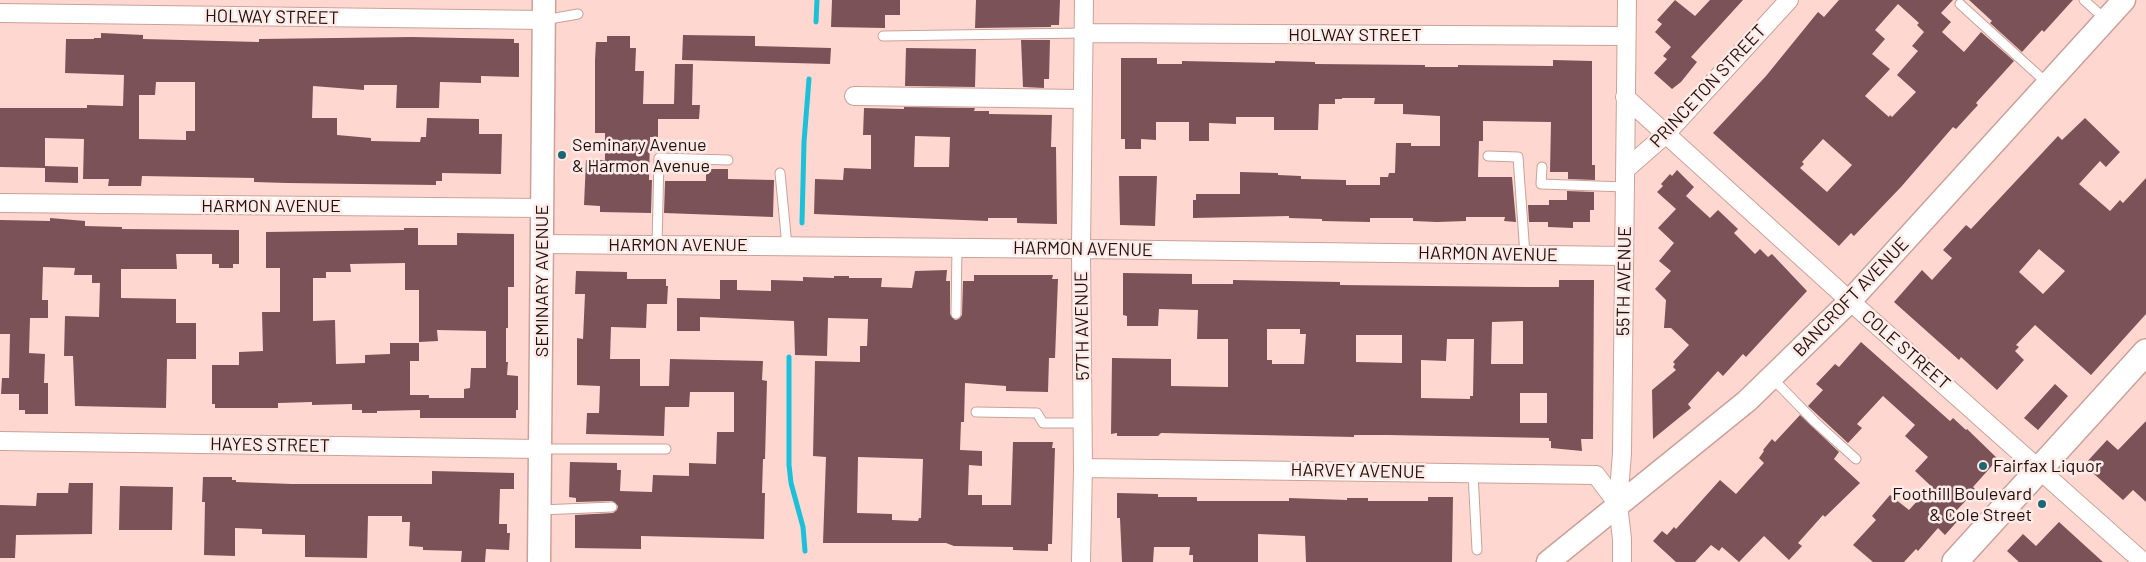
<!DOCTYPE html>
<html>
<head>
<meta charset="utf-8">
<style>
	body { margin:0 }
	canvas { display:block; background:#fed8d0 }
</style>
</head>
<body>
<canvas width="2146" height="562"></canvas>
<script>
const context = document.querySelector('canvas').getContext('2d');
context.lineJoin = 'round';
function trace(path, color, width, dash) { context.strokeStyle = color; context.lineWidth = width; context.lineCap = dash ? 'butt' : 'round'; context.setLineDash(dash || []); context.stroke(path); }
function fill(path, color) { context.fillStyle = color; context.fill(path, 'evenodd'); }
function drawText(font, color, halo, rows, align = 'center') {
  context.font = font + ' Barlow,sans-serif'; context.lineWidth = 5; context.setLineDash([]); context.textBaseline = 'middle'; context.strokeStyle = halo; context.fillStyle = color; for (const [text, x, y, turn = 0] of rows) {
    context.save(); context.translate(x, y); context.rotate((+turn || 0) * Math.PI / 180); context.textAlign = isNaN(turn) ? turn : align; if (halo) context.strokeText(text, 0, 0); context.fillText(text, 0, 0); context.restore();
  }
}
trace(new Path2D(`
	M816,22L817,0
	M802,223L804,142L809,79
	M789,357V465L791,483L803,527L805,551`), '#1cc0d9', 5);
fill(new Path2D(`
	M832,0H900V15H885V28L831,27Z
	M976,0H1060L1059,25H1051V27L975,28Z
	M1675,0L1695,16L1710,0H1743L1691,57L1697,62L1681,82L1672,89L1654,73L1667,59L1663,56L1671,47L1655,32L1662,24L1657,20Z
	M1839,0H1953L1941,13L1951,22L1942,32L1964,52L1981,32L2014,61L1976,103L1978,105L1956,129L1953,127L1901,187L1854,236L1851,233L1839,246L1713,133L1766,76L1818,12L1824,17ZM1898,4L1919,23L1917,25L1924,32L1912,46L1918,51L1897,75L1916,92L1892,117L1890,115L1889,117L1865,96L1890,69L1872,54L1885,39L1875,30ZM1823,139L1852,165L1827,192L1800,168L1804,164L1802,162Z
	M1969,0H2073L2044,32L2042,30L2022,52L1990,23L1992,21Z
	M101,33L143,35V39L259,42V39L412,37L514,39V43H519V77L481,76V83L440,82L439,108H396L397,85H364V90L313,86L312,118H337V135L371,138V141L420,142L421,137H426L427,118L479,119V134H502L501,174L442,173V181H436V185L287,183L254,182V178L142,176L141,186H108L109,179H83L84,139L45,138V168L0,167V108H87V105L123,106L124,75L65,73L66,39H94V38H101ZM156,82H195V131H186V140L139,139V95H155Z
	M683,35L755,36V46L831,48L830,64L682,60Z
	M607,36H630V48H636L635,71H644L643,104H674L675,64H693L692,105H700L699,119H658V137H650L649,180H652L651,213L600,212V206L584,205L586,160H605V133H595V60L596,42H607Z
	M1021,40H1050L1049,79H1044V88L1023,87Z
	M906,48L976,49L975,87L905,86Z
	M1121,58H1157V64H1182V61L1275,63V61L1315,62V64L1425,65V67H1458V65L1553,66V60L1592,61V165H1595V180L1568,179V172H1550L1551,122L1483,121V141H1479L1478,177H1512L1516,222L1504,221L1505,217H1466V221L1437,222L1413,221V218H1370V222L1322,221V219L1289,218V216L1193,218V200H1196V194H1240V172L1278,173V175L1301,176V179L1346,180V185H1380V177H1388L1389,173H1395L1396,143H1411V146H1440V116L1403,114V104H1374L1375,98H1342V99H1335V104H1319L1318,130H1274V117H1236V124L1209,123V141H1189V122H1156V140L1141,139V149H1125V139H1121Z
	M904,107L975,108L974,111H989V114L1052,115L1051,147H1056L1057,224L1017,223V218H988V221L814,214L815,179L843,180L844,168L871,169V135H863L864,108L904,109ZM915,136L950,137L949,167H914Z
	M2085,118L2120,152L2106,167L2100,161L2079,184L2110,211L2120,200L2123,203L2146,178V314L2091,375L2035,325L2016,345L2019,347L2015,351L2024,360L1997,390L1961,357L1959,360L1894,302L1922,270L1932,280L1952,258L1943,250L1966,225L1971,229L2058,136L2062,140ZM2039,249L2065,271L2043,294L2019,272Z
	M45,166L78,167V183L45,182Z
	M706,169H728V179L774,180L773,217L664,213L665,181H706Z
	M1677,170L1694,187L1686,196L1710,218L1718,210L1738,229L1734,233L1755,254L1760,249L1768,257L1772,254L1807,291L1746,357L1743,354L1723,376L1718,371L1688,404L1691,408L1653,439L1652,390L1676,370L1673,367L1675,364L1673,362L1689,345L1671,328H1664L1666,300L1655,289L1671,271L1659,261L1674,243L1658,228L1676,209L1657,192L1663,186L1661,184L1670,174L1672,176Z
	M1119,176H1157L1155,226L1120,225Z
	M1567,191L1594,192V210H1590V222H1573V228L1548,227V222H1529L1528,205H1549V200H1567Z
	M50,218L85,221V226L122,227V229L239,230V264H233V268H219V264H212V254H176L177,269H121V298L176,299V323H196V359H167L166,408L75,406L73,356H64L65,316L99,317L100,283H92V275H74L75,268L43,267L42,300H48V318H30L29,353L45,354L44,383H48V414H25V410H19V394H1L2,378H9L10,334H0V220L50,221Z
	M404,228H418V245H457V233L514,234V287H508V328H506V362H508L507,375L518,376V410H516V418H420V410L377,411V413H362V410H352V404L312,405V402L278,403V408H215V404H212V365H239V352L263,351L262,312H280V268H266V232L404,230ZM405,263V290H419V342L438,341L437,330L486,331V368H471L470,388L464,389V398H429V395H410V361H419V343H390V354L365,355V363L336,364L335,320L313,321V278H326V272H351L350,264Z
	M947,270L946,281H950V314L955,320L959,319L962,315L963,281H974V275H1053L1052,279H1058L1055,358H1049L1048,392L1006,391V386L965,383L964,422H961L960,450L982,451V466L969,465L968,495H982V505H1011L1013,442H1053L1052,448H1055L1052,544H1048V551L1013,550V547L954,546L946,543H823L826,457L813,456L815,361L860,362V346H867L868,319L828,318L827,356L795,355L794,321L700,317V331H677V298L720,299V280H737V290L771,291V280L803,281V277L834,278V276H849V278H882L881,287L912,288L915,271ZM858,457L923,459L921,518H919L918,521L892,520V514L857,513Z
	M576,271L627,272V279H666V286H668L667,304H647L646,328L611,327L610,359H640V386H669L670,359L763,361L762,380L767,381L765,459H763L762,493H765L764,539L641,536V549L575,548V515L613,513L617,510L618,506L612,501L576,502V498L569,497L570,462L617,463V470H621L620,491L652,492L653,475L689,476V463L716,464L717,432H734V392H690L689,407H665L664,436L586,434L587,413H599L600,386L577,385V338L583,339L585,294H575Z
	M1123,273L1192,274V284H1233V280L1340,282V285L1526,287H1559V280H1594L1593,439H1581L1582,451L1551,448V441H1549V438L1388,435H1354V437L1161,433L1158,436H1117V433L1111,434L1112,358L1171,359V386L1228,387V339H1197L1198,310L1159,309L1158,326H1127V316L1123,315ZM1523,321V364H1491L1492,322ZM1267,329H1300V334H1306L1304,364H1272V360H1267ZM1356,335H1402V363L1356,362ZM1447,339H1474L1473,396H1470V399L1421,398V360L1446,361ZM1520,393H1547V423H1520Z
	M1861,342L1950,421L1953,418L1966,430L1967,429L1998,459L1973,487L1976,490L1956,511L1962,516L1945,535L1938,528L1918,551L1916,549L1904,562H1873L1853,545L1876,520L1872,516L1890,495L1909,510L1931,486L1915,471L1928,457L1905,436L1915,425L1883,396L1857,424L1862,428L1848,443L1808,406L1823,390L1816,384L1835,364L1839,367Z
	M2055,384L2068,396L2038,430L2024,418Z
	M1800,415L1839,452L1834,459L1860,483L1825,517L1823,515L1798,543L1802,546L1789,560L1764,536L1739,562L1722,547L1719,551L1711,545L1695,562H1676L1653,541L1662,531L1667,535L1674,527L1676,529L1720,480L1736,494L1764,463L1759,458L1764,451L1763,450L1772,439L1775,442Z
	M2146,421V502L2133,490L2123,500L2084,465L2107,440L2118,450Z
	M432,471L514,473V489H500L499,524H507V533H510L509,550L486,549L485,562H461L462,551L423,550V547L409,546L410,522H402V516H368L367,558L305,557V535L262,534V529L235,528V556L204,555L205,502H202L203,477H232V480H236V482L292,484H432Z
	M69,483H93L92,534L16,535L15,558H0V505L36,506L37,493H68Z
	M120,486L173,487L172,530H119Z
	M1117,493L1158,494V497H1197V501H1289V498L1347,500V498H1368V501H1428V497H1453L1452,562H1306L1305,536L1258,534V562H1193V555H1189L1190,547H1154L1153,562H1122L1120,518H1117Z
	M2059,522L2103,562H2019L2007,551L2023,534L2036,546Z`), '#7b5257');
const service = new Path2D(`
	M2084,0L2106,20
	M1960,4L2048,84
	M544,20L578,14
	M883,36L1083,33
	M1488,156L1518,157L1525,255
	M1542,167L1541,184L1625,187
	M780,173L787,246
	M657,245L659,158L728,160
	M956,314L957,248
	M1772,378L1815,422L1856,459
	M976,412L1037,413L1043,423H1083
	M541,449H666
	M1473,473L1477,550
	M540,510L612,507`);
const minor = new Path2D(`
	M0,13L544,20
	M1083,33L1626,36
	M854,96L1082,99
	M1625,97L1850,301L2143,562
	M1625,170L1665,135L1789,0
	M0,203L542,208
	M542,244L1081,249L1624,256
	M0,441L540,449
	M1083,468L1596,475L1618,504
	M1081,562L1083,468L1081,249L1084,0
	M1622,562V539L1618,504L1622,453L1627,0`);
const tertiary = new Path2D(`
	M539,562L544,0
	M1548,562L1747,401L1850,301L2124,0`);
const secondary = new Path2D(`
	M1955,562L2146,352`);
trace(service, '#cda097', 11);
trace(minor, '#cda097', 20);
trace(tertiary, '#cda097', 25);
trace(secondary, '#cda097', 28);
trace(service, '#fff', 9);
trace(minor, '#fff', 18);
trace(tertiary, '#fff', 22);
trace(secondary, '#fff', 25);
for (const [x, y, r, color] of [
	[562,155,5,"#1d6673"],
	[1983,466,5,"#1d6673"],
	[2042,504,5,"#1d6673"]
]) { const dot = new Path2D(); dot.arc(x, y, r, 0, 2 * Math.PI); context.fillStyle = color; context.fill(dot); trace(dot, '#feeae6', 2); }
drawText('18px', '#21110e', '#feeae6', [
	["HOLWAY STREET",272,17,1],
	["HOLWAY STREET",1355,35],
	["PRINCETON STREET",1708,86,-47],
	["HARMON AVENUE",271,206],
	["HARMON AVENUE",678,245],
	["HARMON AVENUE",1083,249,1],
	["HARMON AVENUE",1488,254,1],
	["SEMINARY AVENUE",542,281,-90],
	["55TH AVENUE",1624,281,-89],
	["BANCROFT AVENUE",1851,297,-46],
	["57TH AVENUE",1082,326,-91],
	["COLE STREET",1906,350,41],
	["HAYES STREET",270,445,1],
	["HARVEY AVENUE",1358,471,1]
]);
drawText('18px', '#21110e', '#feeae6', [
	["Seminary Avenue",572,145],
	["& Harmon Avenue",572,166],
	["Fairfax Liquor",1993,466],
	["Foothill Boulevard",2032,494,"right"],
	["& Cole Street",2032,515,"right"]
], 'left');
</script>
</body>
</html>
